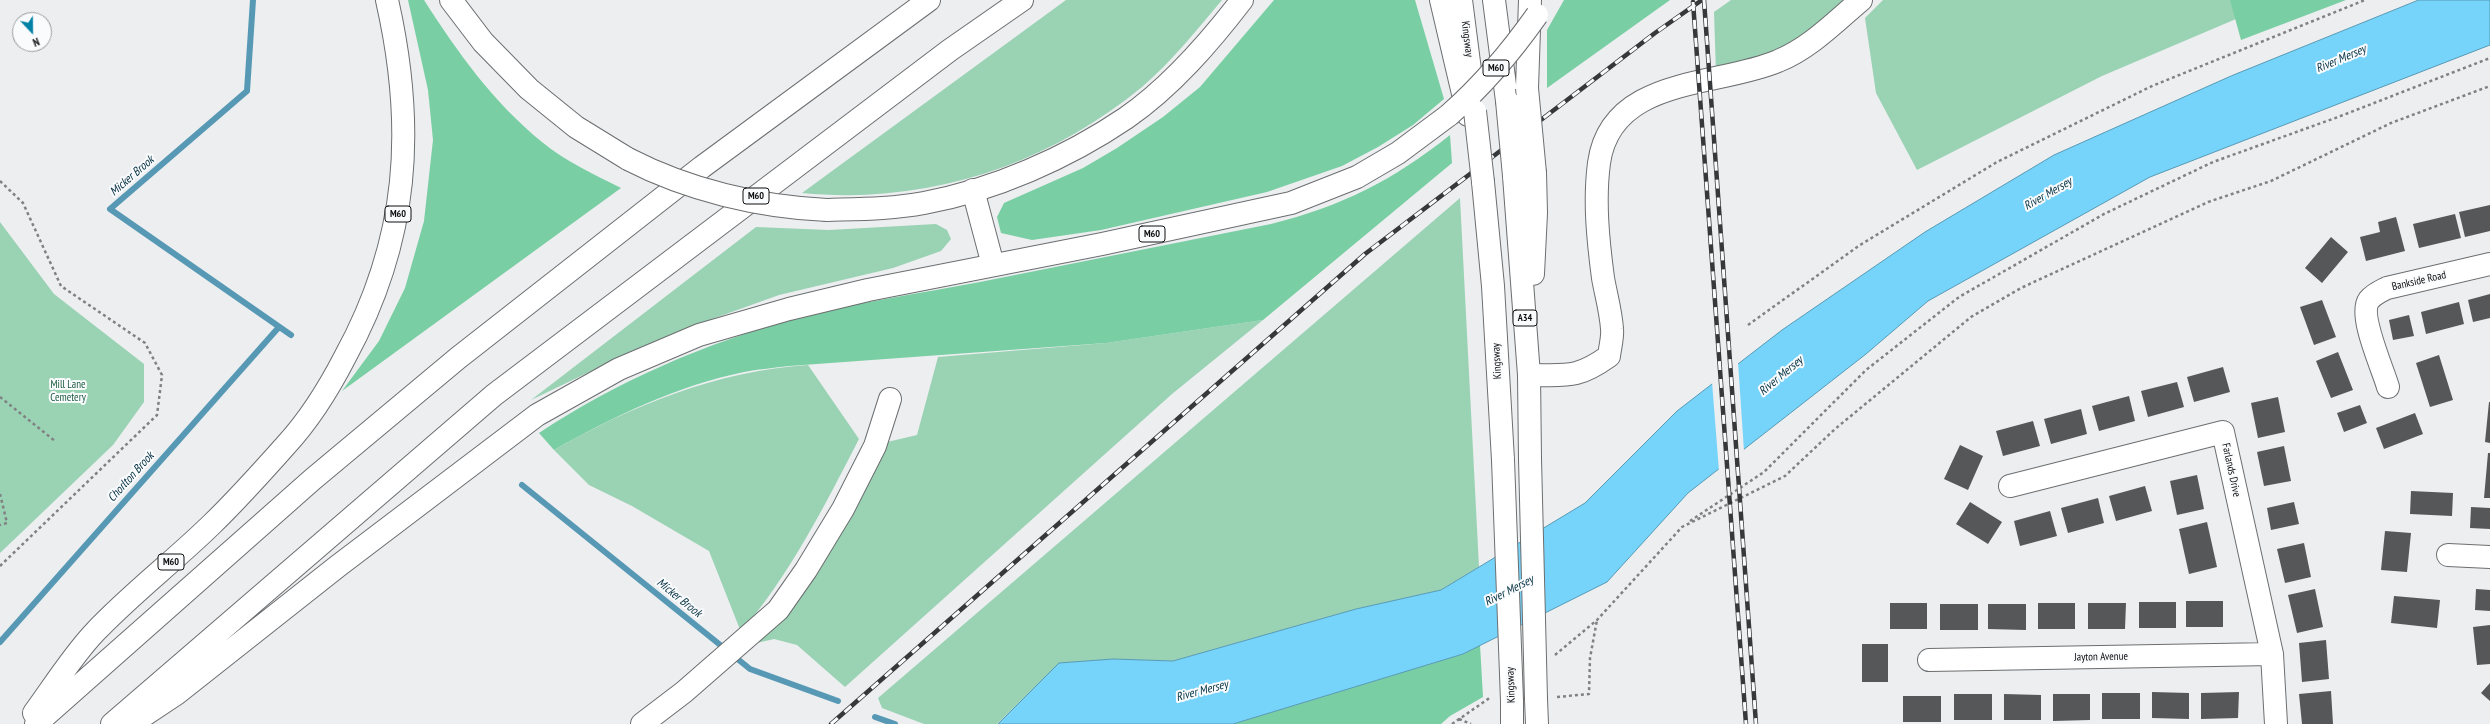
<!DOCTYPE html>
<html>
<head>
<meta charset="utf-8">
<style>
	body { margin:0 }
	#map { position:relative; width:2490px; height:724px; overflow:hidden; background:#eceef0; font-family:"PT Sans Narrow",sans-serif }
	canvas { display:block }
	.north { position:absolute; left:12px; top:12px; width:40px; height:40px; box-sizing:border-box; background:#fafbfd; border:1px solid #9c9c9e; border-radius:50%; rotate:158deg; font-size:11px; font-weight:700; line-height:16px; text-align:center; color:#0e0e0f }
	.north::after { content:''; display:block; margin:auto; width:14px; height:18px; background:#0082a6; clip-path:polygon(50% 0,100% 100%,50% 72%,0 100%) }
</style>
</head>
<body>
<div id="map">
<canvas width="2490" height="724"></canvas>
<div class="north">N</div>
</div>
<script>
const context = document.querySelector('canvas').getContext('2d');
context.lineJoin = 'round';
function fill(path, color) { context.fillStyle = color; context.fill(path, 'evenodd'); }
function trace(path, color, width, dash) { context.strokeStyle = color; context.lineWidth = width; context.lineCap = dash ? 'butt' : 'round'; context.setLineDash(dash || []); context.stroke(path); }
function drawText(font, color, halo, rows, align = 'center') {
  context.font = font + ' "PT Sans Narrow",sans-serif'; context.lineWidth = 4; context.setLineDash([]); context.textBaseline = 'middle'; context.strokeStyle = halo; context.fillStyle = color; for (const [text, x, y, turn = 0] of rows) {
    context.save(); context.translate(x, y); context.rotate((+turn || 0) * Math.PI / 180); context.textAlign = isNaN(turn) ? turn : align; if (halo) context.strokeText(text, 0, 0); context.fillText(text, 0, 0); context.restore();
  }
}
fill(new Path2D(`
	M1066,0H1222C1197,30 1172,61 1142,87C1046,166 926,205 802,193Z
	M1731,0H1849L1807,36L1776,54L1716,72L1714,12Z
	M1883,0H2231L2236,19L2102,76L1917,170L1876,93L1865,18Z
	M1460,198L1479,567L1441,590L1356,609L1173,661L1113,659L1059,663L997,724H924L882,708L878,698Z
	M0,222L54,294L144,364V402L113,445L0,553Z
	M936,224L947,230L951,239L941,251L893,268L779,295L715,318L635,350L531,400L756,227L829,230Z
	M1263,320L1172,394L845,687L797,645L774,639L748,645L883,443L917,435L938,357L1106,343Z
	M808,365L859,439C824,507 790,574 741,632L709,551L632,506L589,485L554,450C633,405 717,371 808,365Z`), '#9ad2b4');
fill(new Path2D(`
	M408,0H424C458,53 493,102 542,142C565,161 595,175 621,188L342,391L379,341L405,288L424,221L433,140L428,90Z
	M1274,0H1415L1444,99L1413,125L1378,147L1342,166L1267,192L1101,230L1032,240L1001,233L997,217L1004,203L1083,168L1117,148L1163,117L1200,87Z
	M1564,0H1670L1547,88V30Z
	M2230,0H2346L2241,40Z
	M1450,135L1452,163L1263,320L1106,343L789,366C774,368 759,369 744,372C679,385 612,417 554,450L539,433C616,382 705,343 795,319C855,302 918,294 980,282C1077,263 1174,243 1271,224C1342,206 1392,181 1450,135Z
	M1480,645L1483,697L1450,716L1441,724H1233L1463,654Z`), '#79cea3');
const water = new Path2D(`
	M2419,0H2490V45L2150,177L1928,301L1866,354L1688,493L1607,582L1463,654L1233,724H998L1059,663L1113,659L1173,661L1356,609L1441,590L1585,503L1677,411L1782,330L1925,232L2054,155L2231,76Z`);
fill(water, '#76d4fa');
trace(water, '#5799b4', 1);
fill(new Path2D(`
	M1738,362L1744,451L1719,471L1712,382Z`), '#eceef0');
trace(new Path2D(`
	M253,0L247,91L110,209L291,335
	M522,485L750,669L838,701
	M0,642L279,327
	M875,717L895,724`), '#5799b4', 6);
fill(new Path2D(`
	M2490,205V231L2465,237L2459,212Z
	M2455,214L2461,238L2419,248L2413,224Z
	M2396,217L2405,251L2366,261L2360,237L2380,232L2378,222Z
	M2331,237L2348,252L2322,283L2305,268Z
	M2490,294V318L2473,322L2468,300Z
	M2322,300L2336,337L2314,345L2300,307Z
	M2459,302L2464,324L2426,334L2421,312Z
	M2409,315L2414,336L2393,340L2389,320Z
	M2338,352L2353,390L2331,398L2316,361Z
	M2439,355L2453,400L2430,407L2416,363Z
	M2223,367L2230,392L2194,402L2187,377Z
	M2177,382L2184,407L2148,417L2141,391Z
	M2129,396L2135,421L2099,431L2092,406Z
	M2278,397L2285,432L2258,438L2251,403Z
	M2489,402H2490V443L2485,442Z
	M2360,405L2367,423L2344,432L2337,413Z
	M2081,409L2087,434L2051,444L2044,419Z
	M2415,413L2423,434L2384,449L2376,428Z
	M2033,421L2040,446L2003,456L1996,431Z
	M1960,445L1983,456L1968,490L1944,479Z
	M2284,446L2291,481L2264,486L2257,452Z
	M2488,453H2490V498H2484Z
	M2197,475L2204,509L2177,515L2170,481Z
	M2145,486L2152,511L2116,521L2109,496Z
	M2411,491L2453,493L2452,516L2410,514Z
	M2098,498L2104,523L2068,533L2061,508Z
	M1970,502L2002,522L1988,544L1956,524Z
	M2294,502L2299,524L2271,530L2267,508Z
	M2471,507L2490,508V529L2470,528Z
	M2050,511L2057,536L2020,546L2014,521Z
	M2207,522L2217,567L2189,574L2179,529Z
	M2385,531L2411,533L2407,572L2381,570Z
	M2304,543L2311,577L2285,583L2277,549Z
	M2315,589L2323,627L2297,633L2288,595Z
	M2476,589L2490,590V611L2475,610Z
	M2394,596L2440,600L2437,628L2391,623Z
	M2186,601H2223V627H2186Z
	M2139,602H2176V628H2139Z
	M1890,603H1927V629H1890Z
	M2038,603H2075V629H2038Z
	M2088,603H2126L2125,629H2088Z
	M1940,604H1978V630H1940Z
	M1988,604H2026V630L1988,629Z
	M2490,625V664L2477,665L2473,627Z
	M2326,640L2329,679L2302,682L2299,643Z
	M1862,644H1888V682H1862Z
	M2490,683V701L2481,693Z
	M2331,691L2333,724H2302L2299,694Z
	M2152,692L2189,693V719L2152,718Z
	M2239,692L2238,718L2201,719V693Z
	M2102,693H2140V719H2102Z
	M1954,694H1992V720H1954Z
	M2004,694L2041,695V720H2004Z
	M2053,694H2090V720L2053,721Z
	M1903,696H1941V722H1903Z`), '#565759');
const minor = new Path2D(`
	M973,190L993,265
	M1529,375C1567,375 1577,379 1609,356C1610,347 1613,337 1612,329C1611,312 1606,295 1603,278C1598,240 1594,201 1599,163C1611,76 1718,87 1778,61C1810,48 1835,22 1861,0
	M2388,387C2383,369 2358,315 2369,300C2374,294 2381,291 2387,288L2490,264
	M2010,486L2223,432L2272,654L2276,724
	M2448,555L2490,557
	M1929,660L2272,654
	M642,724L684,692L778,610L806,570L843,509L875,446L890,399`);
const highway = new Path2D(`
	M451,0L483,42L529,89L576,127L628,159
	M1441,0L1468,115
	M1461,0L1471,78
	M1494,0L1507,101
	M1527,88L1530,0
	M1514,176L1529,375L1530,459
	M1483,182L1493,286L1503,460
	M827,210C860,209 892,209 924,203C994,190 1067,158 1126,118C1171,87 1209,43 1242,0
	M1533,274L1536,213L1535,173
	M1536,699L1537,724
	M1512,701V724
	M34,713C53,687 73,655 95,632C131,594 173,562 211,525C237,500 262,472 286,445C310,419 329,388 345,357C409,240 416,128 387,0
	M36,724L313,479L458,358L702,167L929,0
	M112,724L494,395L950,50L1022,0
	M131,724L176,694L338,566L537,415L619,369L699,335L789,309L868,290L1102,244L1291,203L1357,177L1398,153L1449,115`);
trace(minor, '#6c6e70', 24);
trace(highway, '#6c6e70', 24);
trace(new Path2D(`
	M0,181L23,203L61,286L145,343L162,375L157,415L0,566
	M1748,325L1860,245L1997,162L2152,86L2365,0
	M0,397L55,441
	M0,494L7,523L0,525
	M1690,521L1764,472L1866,370L1959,297L2104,214L2213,162L2338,117L2490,58
	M1555,655L1597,620L1682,527L1785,476L1835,429L1971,317L2021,288L2208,202L2271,181L2391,123L2490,86
	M1557,697L1589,694L1590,658L1597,620
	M1459,719L1471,724
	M1452,724L1491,697`), '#808183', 2.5, [3, 3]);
trace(minor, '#fff', 22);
trace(highway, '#fff', 22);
const rail = new Path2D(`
	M1704,0L1756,724
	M1693,2L1746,724
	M831,724L1365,254L1655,33L1702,0`);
trace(rail, '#373839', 4.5);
trace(rail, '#fafbfd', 3, [9]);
const highwayBridge = new Path2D(`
	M1527,88L1535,173
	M1507,101L1514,176
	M1475,111L1483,182
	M1449,115C1483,85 1511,52 1537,15
	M628,159C688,190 759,207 827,210
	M1530,459L1536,699
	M1503,460L1512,701`);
trace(highwayBridge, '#6c6e70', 24, []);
trace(highwayBridge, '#fff', 22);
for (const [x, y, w] of [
	[1496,68,26],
	[756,196,26],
	[398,214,26],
	[1152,234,26],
	[1525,318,24],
	[171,562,26]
]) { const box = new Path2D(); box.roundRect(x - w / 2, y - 8, w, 16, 3); context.fillStyle = '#fafbfd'; context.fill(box); trace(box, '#0e0e0f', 1); }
drawText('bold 10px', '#0e0e0f', null, [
	["M60",1496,68],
	["M60",756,196],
	["M60",398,214],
	["M60",1152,234],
	["A34",1525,318],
	["M60",171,562]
]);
drawText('11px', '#0e0e0f', '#fafbfd', [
	["Kingsway",1467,39,83],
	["Bankside Road",2419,281,-13],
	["Kingsway",1497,361,-93],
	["Farlands Drive",2231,470,78],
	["Jayton Avenue",2101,657,-1],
	["Kingsway",1511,685,-92]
]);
drawText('11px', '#1c5c40', '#fafbfd', [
	["Mill Lane",68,385],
	["Cemetery",68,398]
]);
drawText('italic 12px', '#033040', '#fafbfd', [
	["River Mersey",2341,59,-23],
	["Micker Brook",132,176,-41],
	["River Mersey",2048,194,-30],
	["River Mersey",1781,376,-40],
	["Chorlton Brook",131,477,-48],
	["River Mersey",1509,591,-27],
	["Micker Brook",679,598,39],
	["River Mersey",1202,691,-15]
]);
</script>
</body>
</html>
